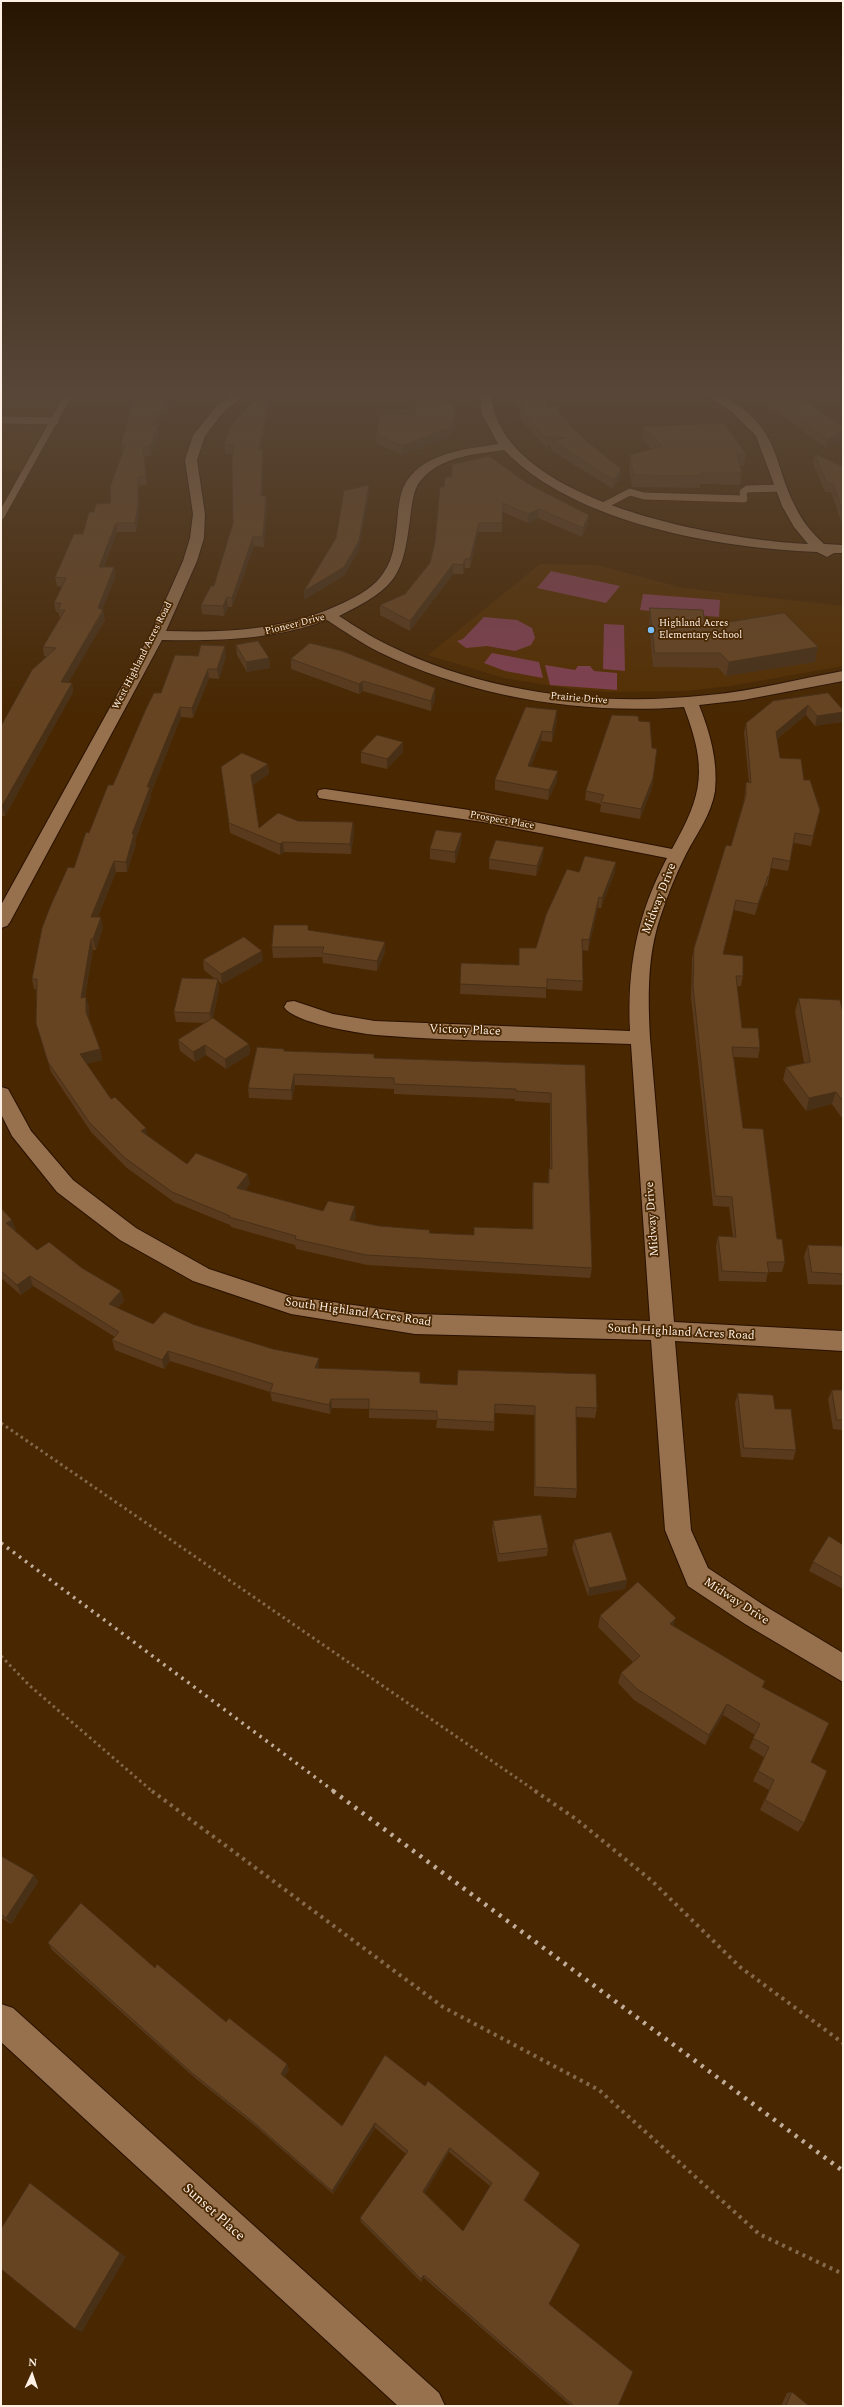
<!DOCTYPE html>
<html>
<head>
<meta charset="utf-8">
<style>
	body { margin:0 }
	#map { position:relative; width:844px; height:2407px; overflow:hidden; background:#482701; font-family:Spectral,serif }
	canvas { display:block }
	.frame { position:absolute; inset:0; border:2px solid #fef0e5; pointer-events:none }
	.north { position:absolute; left:12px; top:2355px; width:40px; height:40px; -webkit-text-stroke:3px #482701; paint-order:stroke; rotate:3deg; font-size:11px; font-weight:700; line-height:16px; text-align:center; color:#fef0e5 }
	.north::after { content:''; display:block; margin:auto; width:14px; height:18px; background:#fef0e5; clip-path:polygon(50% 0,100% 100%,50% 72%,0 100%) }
</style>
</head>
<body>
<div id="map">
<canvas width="844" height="2407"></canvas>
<div class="frame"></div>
<div class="north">N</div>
</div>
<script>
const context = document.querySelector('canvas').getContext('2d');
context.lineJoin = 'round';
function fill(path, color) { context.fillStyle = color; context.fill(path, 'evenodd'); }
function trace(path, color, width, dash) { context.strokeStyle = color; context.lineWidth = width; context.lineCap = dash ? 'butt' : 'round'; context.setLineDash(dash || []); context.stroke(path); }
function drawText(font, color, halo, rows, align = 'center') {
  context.font = font + ' Spectral,serif'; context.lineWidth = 3.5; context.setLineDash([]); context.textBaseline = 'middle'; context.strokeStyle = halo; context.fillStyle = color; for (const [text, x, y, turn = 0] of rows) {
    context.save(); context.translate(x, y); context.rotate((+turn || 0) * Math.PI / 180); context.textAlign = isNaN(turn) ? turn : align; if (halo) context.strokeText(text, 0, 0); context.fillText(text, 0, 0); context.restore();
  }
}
fill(new Path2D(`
	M1,390H66L21,471H1Z
	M540,564L597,565L683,588L843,606V666L730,686L686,691L607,692L572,689L504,678L428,655Z`), '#542e00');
fill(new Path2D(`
	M551,571L620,586L606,603L537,588Z
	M643,594L720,600L719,617L640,610Z
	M484,617L517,620L532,628L535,638L531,645L515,651L487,646L466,648L457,641L463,639Z
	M604,624L624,625L625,671L603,669Z
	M492,653L539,662L543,678L505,671L484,663Z
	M545,665L575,670L578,666H590L594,671L617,673V690L550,685Z`), '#824053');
const lane = new Path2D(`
	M1,420L55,421
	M603,506L630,492L644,496L744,499L743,492L747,489L781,488
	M1,516L71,390`);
const street = new Path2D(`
	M240,390H254L225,410L205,436L197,460L205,514L204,538L197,561L166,631C228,633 287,630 343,603C358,596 375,587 384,572C394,558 395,540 397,523C398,512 399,498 403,488C419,453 465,449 498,444L482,414L479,390H491C493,502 723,540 808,544L794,527L782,506L756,436L732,412L699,390C715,390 725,395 738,405C780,435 774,465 795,506C802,521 812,533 824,544L843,545V553H834L827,557L817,552C719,548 575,524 504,450C477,454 444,456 424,477C414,486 413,498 411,511C403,575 400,586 339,616C355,626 371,637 388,645C486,694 601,707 709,695C754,691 798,679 843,671V681L743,700L699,705C710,733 718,761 715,791C711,815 697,833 686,854C676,874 667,896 660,918C647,957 648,997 650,1038L674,1322L843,1331V1351L675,1341L691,1530L708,1568L765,1606L843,1653V1682L745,1624L688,1586L665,1530L651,1340L415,1334L291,1314L193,1281L120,1240L57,1192L12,1136L1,1114V1087L8,1089L31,1131L73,1180L136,1228L209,1269L291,1296L415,1314L650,1321L631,1044C546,1041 460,1042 376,1035C357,1033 294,1023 284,1007L287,1002L294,1001L333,1014L375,1021L630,1031C627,967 637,915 667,858L483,822L325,799L319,798L317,794L319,790L325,789L483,812L672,849C704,793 707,768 684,707C581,715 472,697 379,652C361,643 344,631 327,620C273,640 218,641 162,640L10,922L7,926L1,928V905L150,635L183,561L190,538L193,514L185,460L193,435L217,406Z
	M1,2004L13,2008L439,2393L445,2406H398L1,2042Z`);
trace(lane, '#291100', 8);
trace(street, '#291100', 2);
trace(new Path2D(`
	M1,1423L537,1792
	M1,1656L30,1686L153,1792`), '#84694c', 3, [2.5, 3.5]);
trace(new Path2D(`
	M152,1791L443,2007L599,2090L759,2234L843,2274
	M535,1791L576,1819L652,1881L740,1967L843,2043`), '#84694c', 4, [3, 4.5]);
trace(lane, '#97714e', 7);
fill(street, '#97714e');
trace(new Path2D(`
	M1,1543L335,1792`), '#c2ae9a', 3.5, [2.5, 5]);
trace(new Path2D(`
	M333,1791L843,2171`), '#c2ae9a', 4.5, [3, 6]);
fill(new Path2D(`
	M135,390H182L175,396L158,426L159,434L151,456H144L147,485L139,486V515L136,532H117L104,567H114L115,577L102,610L105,620L68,682L72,683L73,692L5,816H1V726L46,656H44L43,647L60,618L58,612H56L54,603L62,587L57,586L55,577L83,534L94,512L111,503L123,453H122L121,444L131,409L130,402L139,391H135Z
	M444,390L443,403L455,416V425L451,436L402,455L376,443V435L415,415L414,397H424Z
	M518,390L547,407L564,419L585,440L621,469L620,478L613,489L551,450V446L547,445V449L519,418L520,409L517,404Z
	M839,390H843V396Z
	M269,393L270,402L261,449H263V457L262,496H266L267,505L264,547L254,546L232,607H228L224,616L202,614L201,605L214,586L233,523L232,454H225L224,445Z
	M770,397L843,437L826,448L769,406Z
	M643,427L746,454L744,465H740L742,473L740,485L700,484V488L632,487L629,467L630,455L652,449L642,439Z
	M815,454L843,467V523H842L831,492H825L813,463Z
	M528,484L588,524L582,537L538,518L528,523L503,512L502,532H478L470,568H465L463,574H453L410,631L380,615V605L405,594L430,563L435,542Z
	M650,608L815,662L726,676L718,668L653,667L649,623Z
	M236,645L269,658L270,668L247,672L237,655Z
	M198,656H226L219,679L209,678L193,718L181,717L151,793V797L135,841L136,844L127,872H116L98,917L103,927L96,950H93L85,997L89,1007V1018L100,1049L102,1060L86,1064L111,1099L147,1135L187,1164L250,1184L245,1190L323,1211L356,1216L354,1221L379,1226L430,1230V1233L474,1235L532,1229V1192L533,1182L548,1183L549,1168H550V1103L515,1101V1099L394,1094V1089L295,1085L292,1100L249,1098L248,1088L284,1049V1051L374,1058L585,1065L592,1268L590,1278L367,1265L296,1249L295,1245L231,1227L230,1225L174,1202L127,1168L91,1132L51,1072L36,1023V989H34L32,979L74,868L89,833L161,693Z
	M291,659L435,688V698L431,711L363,691L359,694L291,669Z
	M828,693L843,710V717L842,722L815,726L806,715L777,739L780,758L804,780L820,810L811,846L794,843L788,871L771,868L767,886H765L755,915L734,910L723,954L743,976L741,986H737L742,1028L760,1048L758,1058L734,1057L743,1128L785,1262L782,1272H768L766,1282L719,1281L716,1246L718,1236L733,1237L729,1207L713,1206L691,997L692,958L694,948L731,846L744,800L745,792L746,782H749L744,733L746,723Z
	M526,707L557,720L552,742L541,741L531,766L557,781L548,800L495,790V780Z
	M639,721L652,748L657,749L652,788L640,819L600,812L601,804L585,800L586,791Z
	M403,742V752L387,769L361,763V752Z
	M268,764L269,774L253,785L259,828L298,821L353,822L354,833L351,854L284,852L280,855L230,833L221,767Z
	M461,843L455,863L430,859V849Z
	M543,857L536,876L489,869V859Z
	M579,872H615L601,908H598L588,951L582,950L583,981L582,991L546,989V998L460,994L461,963L519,965L536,948Z
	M308,925V930L385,942V952L377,971L323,963L322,957L273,958L272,947Z
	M203,960L263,961L222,984L218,981L219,989L213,1018L249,1044L250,1054L226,1069L206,1055L195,1062L180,1051L178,1040L205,1023L176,1022L174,1012L215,979L204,970Z
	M799,998L843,1013V1118H842L832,1104L806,1111L783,1080L786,1067L804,1063L795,1011Z
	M1,1208L16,1230H14L37,1250L82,1268L121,1291L124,1301L117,1308L153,1324L195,1325L319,1368L597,1408L595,1418L576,1417L577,1489L576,1498L534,1496V1415L495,1413L494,1431L436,1428L437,1420L369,1418V1409L332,1408L330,1414L272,1401L270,1392L170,1361L164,1369L115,1350L112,1340L115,1337L33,1286L21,1295L1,1278Z
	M808,1245L843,1246V1285L808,1284L804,1256Z
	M832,1390H843V1430L833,1429L828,1399Z
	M738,1393L775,1409L796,1450L793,1460L741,1457L735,1403Z
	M493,1521L548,1548L547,1556L498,1562L492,1530Z
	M574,1540L627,1580L625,1589L588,1596L572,1548Z
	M843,1545V1589L809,1571L813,1562Z
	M600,1616L673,1626L765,1681L763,1687L811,1762L804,1823L798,1832L760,1810L769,1790L753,1781L764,1757L749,1748L755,1735L723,1715L705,1745L634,1700L618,1683L621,1673L633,1662L598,1627Z
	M1,1856L34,1875L38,1882L11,1924L1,1918Z
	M48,1943L155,1968L226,2022L287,2064L289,2070L284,2077L342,2126L425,2086L540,2173L538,2177L525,2200L549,2304L618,2406H571L424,2278L421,2282L361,2222L360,2218L406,2154L375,2128L333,2194L254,2125L195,2078L52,1950ZM449,2152L490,2186L463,2231L425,2193Z
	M792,2392L809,2406H781L787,2393Z`), '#593a1c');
fill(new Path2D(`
	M173,390H182L175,396L158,426L159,434L151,456L150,447L152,425Z
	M269,393L270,402L260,458L259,449Z
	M455,416V425L451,436L402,455V446Z
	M843,430V437L826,448L828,439Z
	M263,449V457L262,505L261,496Z
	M621,469L620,478L613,489L614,480Z
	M138,477L139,486V515L136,532L135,523Z
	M369,485V494L359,550L344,576L304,600V591Z
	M266,496L267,505L264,547L263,537Z
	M539,509L538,518L528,523V514Z
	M589,515L588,524L582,537L583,528Z
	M116,523L117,532L100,576L99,567Z
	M479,523L478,532L470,568V559Z
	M253,537L254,546L232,607V598Z
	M465,559V568L463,574V565Z
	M453,564V574L410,631V621Z
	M114,567L115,577L101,613L103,610L105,620L63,692L61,682L98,608Z
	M227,597L228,607L224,616L223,606Z
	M225,646L226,656L219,679L217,669Z
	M818,647L815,662L726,676L729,662Z
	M269,658L270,668L247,672L246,662Z
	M208,669L209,678L193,718L192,708Z
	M363,681V691L359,694V684Z
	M72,683L73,692L5,816L2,806Z
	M435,688V698L431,711V701Z
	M808,705L806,715L774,741L776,732Z
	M180,707L181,717L151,793V797L135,841L136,844L127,872L126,862L132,834L147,787Z
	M557,710V720L552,742V732Z
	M843,712V717L842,722L815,726L817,716Z
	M542,731L541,741L527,776L528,766Z
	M403,742V752L387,769V759Z
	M268,764L269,774L252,786L251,775Z
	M558,771L557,781L548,800L549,790Z
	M653,778L652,788L640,819L641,809Z
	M353,822L354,833L351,854L350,844Z
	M462,833L461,843L455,863V852Z
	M283,842L284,852L280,855V844Z
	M544,847L543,857L536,876L537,866Z
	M114,861L116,872L94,927L91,917Z
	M616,862L615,872L601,908L602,898Z
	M768,876L765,886L755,915L758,904Z
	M599,897L598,908L588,951L589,940Z
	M736,900L734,910L721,964L723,954Z
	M101,917L103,927L96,950L93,939Z
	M91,939L93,950L83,1008L81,998Z
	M385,942V952L377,971V961Z
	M262,951L263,961L222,984L221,974Z
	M218,979L219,989L212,1023L210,1013Z
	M86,997L89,1007V1022L86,1012Z
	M249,1044L250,1054L226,1069L225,1059Z
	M205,1045L206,1055L195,1062L193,1052Z
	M100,1049L102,1060L82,1065L80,1054Z
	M294,1074L295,1085L292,1100L291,1090Z
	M836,1092L832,1104L806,1111L809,1098Z
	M146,1128L148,1138L141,1131Z
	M248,1174L250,1184L239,1198L237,1188Z
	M355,1206L356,1216L350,1230V1220Z
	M12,1220L16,1230L9,1233L6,1223Z
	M30,1276L33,1286L21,1295L17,1285Z
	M121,1291L124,1301L111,1314L109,1304Z
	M168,1351L170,1361L164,1369L162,1360Z
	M319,1358V1368L316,1378L315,1368Z
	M331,1399L332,1408L330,1414L329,1405Z
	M627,1580L625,1589L588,1596L589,1588Z
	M676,1618L672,1630L670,1624Z
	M727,1704L723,1715L705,1745L709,1735Z
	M34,1875L38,1882L11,1924L6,1918Z
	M287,2064L289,2070L283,2080L281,2074Z
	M375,2123V2128L333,2194L332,2191Z
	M450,2148L449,2152L423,2196V2192Z
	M540,2173L538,2177L523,2203L524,2200Z
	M30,2183L126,2257L82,2332L75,2329Z
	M424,2275V2278L421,2282V2279Z`), '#483017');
const building = new Path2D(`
	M141,390H173L152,425H158L150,447H143L146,476L138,477V505L135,523H116L99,567H114L98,608L103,610L61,682L72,683L2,806H1V726L32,670L56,648L43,647L65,610H58L61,603H54L66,578L55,577L74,534H83L89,512H94L96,504L111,503L110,487L126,444H121L131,409L137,402H130Z
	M424,390H444L443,403L453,402L455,416L451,427L402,446L376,435L380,414L416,415L414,397H424Z
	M518,390H547V407L556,406L564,419L585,440L621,469L614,480L552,441L566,438L547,437L548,440L520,409H523L518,395Z
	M775,390H790L843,427V430L828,439L770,397Z
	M269,393L259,449H263L261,496H266L263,537H253L232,598L227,597L223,606L201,605L211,586H214L233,523L232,460L234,445H224L229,428L249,406Z
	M724,423L746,454H737L742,473H701V476L633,475L630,455L662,446L643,427Z
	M815,454L843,467V512L833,484L827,483Z
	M489,456L528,484L589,515L583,528L539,509L528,514L503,503L502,523H479L470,559H465L463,565L453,564L410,621L380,605L405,594L430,563L435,542L440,487H444L445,477H452V465Z
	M369,485L359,541L344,567L304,591L336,538L344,491Z
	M650,608L703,610L705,626L784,613L818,647L729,662L720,653H655Z
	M258,641L269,658L246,662L236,645Z
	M310,643L342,651L435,688L431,701L363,681L359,684L291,659Z
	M201,645L225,646L217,669H208L192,708L180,707L147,787H150L132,834H134L126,862L114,861L91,917H101L93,939H91L81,998L86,997V1012L100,1049L80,1054L111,1099L115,1097L146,1128L141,1131L187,1164L196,1153L248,1174L237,1188L323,1211L328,1201L355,1206L350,1220L379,1226L430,1230L429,1233L474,1235V1227L533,1229V1182L549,1183V1168L552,1169L551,1093L516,1091V1089L394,1084V1078L294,1074L291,1090L248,1088L257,1047L284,1049V1051L374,1054V1058L585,1065L592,1268L366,1255L295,1239L296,1236L229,1217L230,1216L172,1192L125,1158L89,1122L48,1062L36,1023L37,979H32L42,928L50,907L68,867L74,868L86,832L89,833L108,785H113L146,709L154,693H161L175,655L198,656Z
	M828,693L843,710V712L817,716L808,705L776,732L780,758L801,759L804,780H810L820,810L813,836L795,833L790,861L773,858L769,876H768L758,904L736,900L723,954L743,956V976H736L742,1028H758L760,1048L732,1047L743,1128L763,1129L777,1239H782L785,1262H767L769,1273L722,1271L718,1236L736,1237L732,1197L715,1196L693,986L694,948L726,845L731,846L746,795V782L751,783L746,723L773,701Z
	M526,707L557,710L552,732L542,731L528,766L558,771L549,790L495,780Z
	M612,715L638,716L639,721L650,722L652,748L657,749L653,778L641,809L601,802L604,795L586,791Z
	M377,735L403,742L387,759L361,752Z
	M242,753L268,764L251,775L259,828L278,813L298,821L353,822L350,844L283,842L280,844L229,823L221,767Z
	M436,830L462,833L455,852L430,849Z
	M496,840L544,847L537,866L489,859Z
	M585,856L616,862L602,898L599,897L589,940L582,939L583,981L547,979V988L460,984L461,963L519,965V948H536L546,915L567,869L579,872Z
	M274,925H308V930L385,942L377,961L322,953L324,947H272Z
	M244,937L262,951L221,974L203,960Z
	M182,978L218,979L210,1013L174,1012Z
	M799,998L840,1000L843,1013V1101L836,1092L809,1098L786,1067L810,1062Z
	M213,1018L249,1044L225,1059L205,1045L193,1052L178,1040Z
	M1,1208L12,1220L6,1223L37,1250L49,1242L82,1268L121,1291L109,1304L153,1324L164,1312L195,1325L273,1349L319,1358L315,1368L420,1372V1383L457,1385L458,1370L596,1374L597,1408L576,1407L577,1489L535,1487V1406L495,1404L494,1422L437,1419V1411L369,1409V1399H331L329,1405L270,1392L273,1384L168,1351L162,1360L112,1340L119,1332L30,1276L17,1285L1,1271Z
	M808,1245L843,1246V1274L812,1272Z
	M832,1390H843V1420H837Z
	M738,1393L773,1395L775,1409H791L796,1450L744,1448Z
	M541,1515L548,1548L499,1554L493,1521Z
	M611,1532L627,1580L589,1588L574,1540Z
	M829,1536L843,1545V1578L813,1562Z
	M638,1582L676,1618L670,1624L765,1681L762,1687L829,1723L811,1762L827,1771L804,1823L765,1800L774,1780L758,1771L769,1747L753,1738L760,1724L727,1704L709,1735L637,1689L621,1673L640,1656L600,1616Z
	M1,1856L34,1875L6,1918L1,1914Z
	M81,1903L155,1968L157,1964L226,2022L229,2018L287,2064L281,2074L342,2126L385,2055L425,2086L428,2081L540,2173L524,2200L580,2245L549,2304L633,2372L618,2406H574L424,2275L421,2279L360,2218L408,2151L375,2123L332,2191L252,2121L192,2073L48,1943ZM450,2148L492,2183L463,2231L423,2192Z
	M30,2183L120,2253L75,2329L1,2269V2229Z
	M792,2392L809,2406H786Z`);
fill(building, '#674421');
trace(building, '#483017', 1);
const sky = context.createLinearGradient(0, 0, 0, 727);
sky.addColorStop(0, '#281501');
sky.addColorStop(0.54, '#584738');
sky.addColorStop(1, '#58473800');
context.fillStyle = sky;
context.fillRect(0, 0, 844, 727);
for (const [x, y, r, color] of [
	[651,630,4,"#78bff7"]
]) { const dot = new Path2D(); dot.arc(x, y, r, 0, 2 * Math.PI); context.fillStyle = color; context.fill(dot); trace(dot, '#482701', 1.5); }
drawText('10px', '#fef0e5', '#482701', [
	["Highland Acres",659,624],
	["Elementary School",659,636]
], 'left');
drawText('10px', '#fef0e5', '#482701', [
	["Pioneer Drive",295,625,-14],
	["West Highland Acres Road",143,656,-63],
	["Prairie Drive",579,699,5],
	["Prospect Place",502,821,10]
]);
drawText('12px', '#fef0e5', '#482701', [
	["Midway Drive",660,899,-69],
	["Victory Place",465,1031,2],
	["Midway Drive",653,1219,-94],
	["South Highland Acres Road",358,1313,8],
	["South Highland Acres Road",681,1333,3],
	["Midway Drive",736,1602,33]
]);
drawText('14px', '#fef0e5', '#482701', [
	["Sunset Place",213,2213,42]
]);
</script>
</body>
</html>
